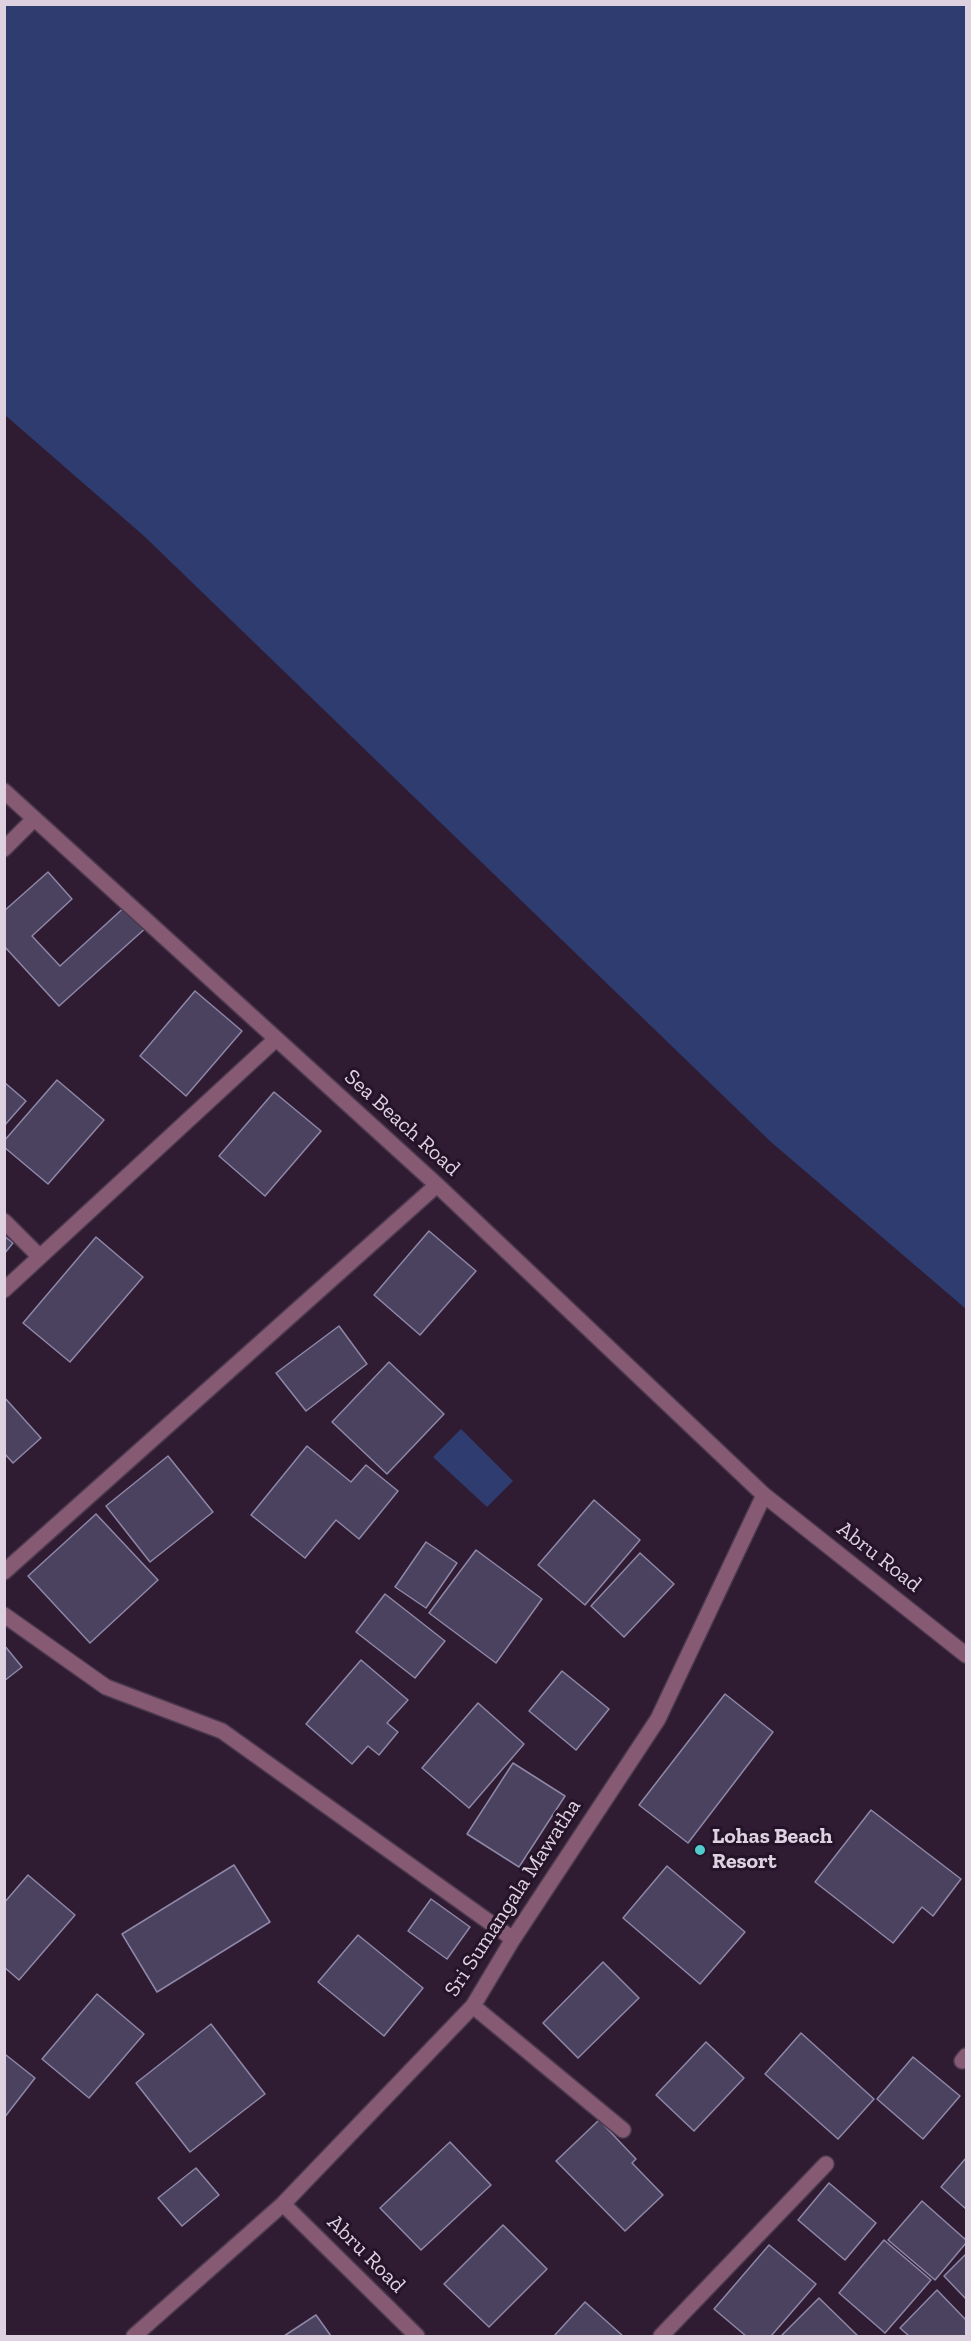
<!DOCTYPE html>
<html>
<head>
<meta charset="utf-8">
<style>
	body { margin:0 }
	#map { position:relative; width:971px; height:2341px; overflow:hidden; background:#2f1c33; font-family:"Zilla Slab",serif }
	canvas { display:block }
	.frame { position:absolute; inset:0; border:6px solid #ded1e0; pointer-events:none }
</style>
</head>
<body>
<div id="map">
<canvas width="971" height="2341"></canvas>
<div class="frame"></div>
</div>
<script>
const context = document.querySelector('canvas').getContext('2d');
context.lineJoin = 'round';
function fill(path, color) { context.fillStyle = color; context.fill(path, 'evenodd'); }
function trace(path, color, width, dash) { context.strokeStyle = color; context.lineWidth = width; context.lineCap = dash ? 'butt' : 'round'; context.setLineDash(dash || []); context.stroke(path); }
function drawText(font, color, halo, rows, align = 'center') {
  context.font = font + ' "Zilla Slab",serif'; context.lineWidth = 6; context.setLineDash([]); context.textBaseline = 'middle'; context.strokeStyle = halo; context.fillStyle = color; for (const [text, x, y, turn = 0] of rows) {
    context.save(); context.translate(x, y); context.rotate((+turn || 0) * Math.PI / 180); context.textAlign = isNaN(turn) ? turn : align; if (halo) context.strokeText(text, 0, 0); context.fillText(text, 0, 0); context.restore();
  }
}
fill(new Path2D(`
	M5,4L966,5V1309L771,1142L144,536L5,415Z
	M461,1429L513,1481L487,1507L433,1457Z`), '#2f3c6f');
const building = new Path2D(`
	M48,872L72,899L32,936L60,966L128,904L148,926L59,1006L4,946V911Z
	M195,991L242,1031L186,1096L140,1056Z
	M57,1080L104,1120L48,1184L4,1147V1141Z
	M4,1082L26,1101L4,1126Z
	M274,1092L321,1131L265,1196L219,1156Z
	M429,1231L476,1271L420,1335L374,1295Z
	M4,1236L13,1243L4,1254Z
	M96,1237L143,1277L70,1362L23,1323Z
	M339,1326L367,1364L306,1411L276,1373Z
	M389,1362L444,1414L387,1474L332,1422Z
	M4,1397L41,1438L13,1463L4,1453Z
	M307,1446L351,1482L366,1465L398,1491L359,1539L336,1520L305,1558L251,1515Z
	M168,1456L213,1512L150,1562L106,1506Z
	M594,1500L640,1540L585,1605L538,1565Z
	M96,1514L158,1580L90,1643L28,1576Z
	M426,1542L457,1563L426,1608L395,1587Z
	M476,1550L542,1599L496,1663L429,1613Z
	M640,1553L674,1584L624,1637L591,1606Z
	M385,1594L445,1641L415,1678L356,1632Z
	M4,1645L22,1667L4,1681Z
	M361,1660L408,1700L387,1723L398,1732L379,1755L368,1746L352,1764L306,1724Z
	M562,1671L609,1709L576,1750L529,1711Z
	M725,1694L773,1732L688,1843L639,1805Z
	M478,1703L524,1744L469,1808L422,1768Z
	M513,1763L565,1796L519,1867L467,1834Z
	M871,1810L961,1879L933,1916L922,1907L893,1943L815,1882Z
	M234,1865L270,1922L157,1992L122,1934Z
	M667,1866L745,1932L700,1984L623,1918Z
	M28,1875L75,1915L19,1980L4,1967V1903Z
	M431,1899L470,1927L447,1959L408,1931Z
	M358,1935L423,1988L384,2036L318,1982Z
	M603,1962L639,1998L578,2058L543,2023Z
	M97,1994L144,2034L89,2098L42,2059Z
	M211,2024L265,2094L190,2152L136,2083Z
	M801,2033L874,2099L838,2139L765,2074Z
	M706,2042L744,2078L694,2131L656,2095Z
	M6,2055L35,2078L4,2118V2057Z
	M913,2057L960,2096L923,2139L877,2099Z
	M599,2120L636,2159L632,2163L663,2195L625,2231L556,2161Z
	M450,2142L491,2185L421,2250L380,2208Z
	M966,2158V2209L941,2187Z
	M196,2168L219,2195L182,2226L158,2198Z
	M829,2183L876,2223L845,2260L798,2220Z
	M922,2201L966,2240V2243L935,2280L888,2240Z
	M503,2225L547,2269L489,2327L444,2284Z
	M884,2240L931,2280L885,2333L839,2293Z
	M769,2245L816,2284L771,2336H746L714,2309Z
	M966,2254V2299L944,2276Z
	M937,2290L966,2320V2336H909L900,2328Z
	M819,2298L858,2336H784L782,2335Z
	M585,2302L623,2336H554Z
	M316,2315L331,2336H284Z`);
fill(building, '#4a425f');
trace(building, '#8e87a7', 1.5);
const minor = new Path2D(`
	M4,791L437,1185L764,1495L966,1655
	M4,849L34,819
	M4,1221L40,1257
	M4,1290L276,1039
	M4,1572L437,1185
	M4,1615L106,1687L222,1731L513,1939
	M473,2006L623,2130
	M962,2061L966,2056
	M283,2204L417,2336
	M134,2336L283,2204L473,2006L513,1939L658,1719L764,1495
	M661,2336L826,2164`);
trace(minor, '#4b394f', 18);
trace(minor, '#865a72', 15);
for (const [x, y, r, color] of [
	[700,1850,6,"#52cdce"]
]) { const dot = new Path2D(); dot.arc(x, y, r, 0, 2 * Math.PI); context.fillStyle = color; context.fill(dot); trace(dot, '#251329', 2); }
drawText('22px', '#ded1e0', '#251329', [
	["Sea Beach Road",402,1123,42],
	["Abru Road",879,1557,38],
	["Sri Sumangala Mawatha",513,1898,-57],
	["Abru Road",366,2254,45]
]);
drawText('bold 22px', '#ded1e0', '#251329', [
	["Lohas Beach",712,1837],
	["Resort",712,1862]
], 'left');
</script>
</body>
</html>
